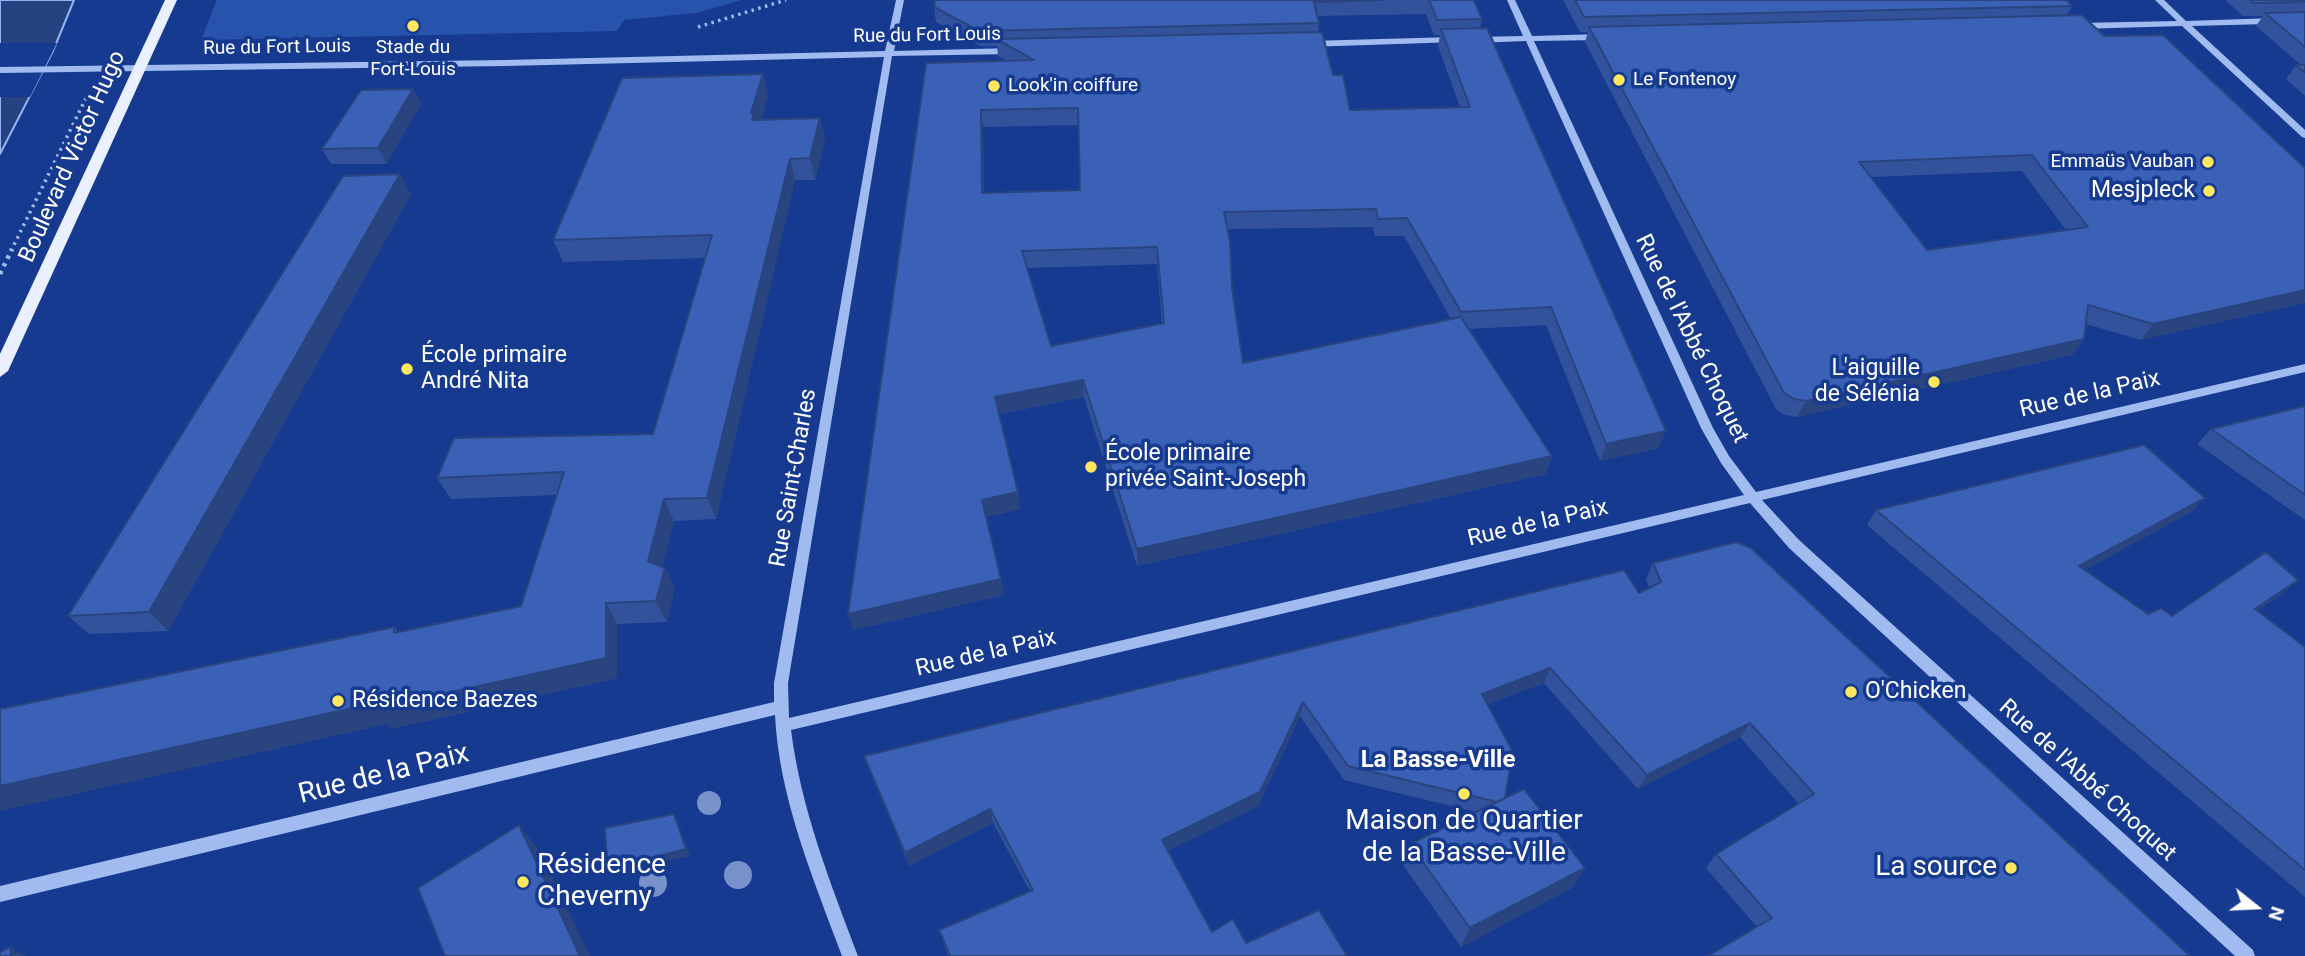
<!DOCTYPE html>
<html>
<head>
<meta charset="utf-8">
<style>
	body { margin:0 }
	#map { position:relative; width:2305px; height:956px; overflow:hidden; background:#163a8f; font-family:Roboto,sans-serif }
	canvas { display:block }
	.north { position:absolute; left:2221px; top:872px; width:70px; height:70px; -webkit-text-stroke:5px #163a8f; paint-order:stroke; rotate:108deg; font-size:19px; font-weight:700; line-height:28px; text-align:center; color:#fff }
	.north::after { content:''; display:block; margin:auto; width:24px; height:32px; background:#fff; clip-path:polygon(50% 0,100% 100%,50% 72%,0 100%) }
</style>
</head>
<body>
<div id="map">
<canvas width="2305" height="956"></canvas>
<div class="north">N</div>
</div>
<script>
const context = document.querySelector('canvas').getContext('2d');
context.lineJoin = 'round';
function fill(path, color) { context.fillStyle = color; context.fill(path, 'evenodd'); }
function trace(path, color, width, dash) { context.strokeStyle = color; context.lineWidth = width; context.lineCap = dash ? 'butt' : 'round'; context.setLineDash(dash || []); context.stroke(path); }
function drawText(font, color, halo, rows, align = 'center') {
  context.font = font + ' Roboto,sans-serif'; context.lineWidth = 7; context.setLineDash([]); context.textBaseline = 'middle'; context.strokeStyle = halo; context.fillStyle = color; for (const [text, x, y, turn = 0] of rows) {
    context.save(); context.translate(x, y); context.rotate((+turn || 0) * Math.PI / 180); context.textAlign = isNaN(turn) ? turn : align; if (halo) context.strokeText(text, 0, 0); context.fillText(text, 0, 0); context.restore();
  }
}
fill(new Path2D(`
	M217,0H742L696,13L624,20L617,31L201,40Z`), '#2853ad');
const water = new Path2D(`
	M0,0H74L53,51L0,154Z`);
fill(water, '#274281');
trace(water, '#94b3f3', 2);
fill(new Path2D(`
	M0,43H57L30,97H0Z`), '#163a8f');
trace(new Path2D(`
	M698,27L786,0
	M11,251L86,98`), '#a1baf0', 3.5, [2.5, 4.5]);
trace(new Path2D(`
	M0,274L12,249`), '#a1baf0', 4.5, [3.5, 5]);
fill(new Path2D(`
	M896,0H904L894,51L1014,48L1018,51L1014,54L892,56L788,683L789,718L1744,495L1721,463L1701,428L1526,41L1476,43L1472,40L1476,37L1523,36L1507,0H1515L1532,36L1601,34L1605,37L1601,40L1534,41L1713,428L1729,456L1756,492L2305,364V372L1762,500L1799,540L2253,950L2255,956H2235L1789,548L1750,503L791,730C801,809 830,882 858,956H842C813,878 779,798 775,715L0,902V886L774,702V683L884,57L505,66L0,73V67L505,60L885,51Z
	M2155,0H2164L2186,21L2305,17V23L2192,26L2305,130V138L2302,137L2182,26L2078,29L2074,26L2078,23L2177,21Z
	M1454,37L1458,40L1457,42L1308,47L1304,44L1308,41Z`), '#a1baf0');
fill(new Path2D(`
	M165,0H177L8,371L0,377V354Z`), '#eaf0ff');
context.fillStyle = '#7891ca';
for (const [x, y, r] of [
	[709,803,12],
	[738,875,14],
	[653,883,14]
]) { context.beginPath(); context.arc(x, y, r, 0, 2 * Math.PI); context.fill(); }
fill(new Path2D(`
	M935,0H1474L1482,19L1480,28L1659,448L1600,461L1546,325L1469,329L1552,456L1546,474L1137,566L1084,397L999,414L1020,509L986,517L1001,579L1004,595L853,630L848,614L926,63L1007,61L998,56L997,46H980L936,22L934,7ZM1426,14L1434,35H1440L1438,46L1460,107L1350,110L1333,75L1318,32L1319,23L1317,16ZM1079,125L1080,190L984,193L983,127ZM1373,227L1375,236H1404L1451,319L1243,363L1232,288L1227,229ZM1157,264L1162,324L1051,346L1027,268Z
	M1563,0H2067L2072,6L2067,15L2104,36L2305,168L2141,340L2086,324L2084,339L2072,355L1797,417L1785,415L1776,409L1585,42L1588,32H1580ZM2022,171L2066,230L1927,250L1871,177Z
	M2225,0H2305V96L2286,79L2296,65H2301L2256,26L2263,16H2243Z
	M763,74L768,96L761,120L820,118L825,139L815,180H795L716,519L674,521L662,566L665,568L675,588L667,622L617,624V678L391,729L387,724L394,627L398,632L521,606L557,495L451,499L437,478L653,434L705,258L563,262L553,240Z
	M413,89L421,104L386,164H331L322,149Z
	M411,194L168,631L89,634L68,616Z
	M2305,406V520L2197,444L2211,429Z
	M1876,510L2191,512L2085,570L2148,614L2172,616L2298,580L2282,594L2257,611L2305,647V897L1867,525Z
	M1653,563L2190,956L1757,927L1706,868L1716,854L1799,804L1740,737L1638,789L1544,683L1488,704L1505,798L1585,868L1572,888L1461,947L1403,865L1410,844L1476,812L1344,780L1300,716L1258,806L1167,851L1212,932L1246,943L1347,956H948L939,930L1030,891L993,823L909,866L864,756L1639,593L1649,587L1646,579Z`), '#32539c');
fill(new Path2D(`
	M763,74L768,96L758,130L752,120L751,113Z
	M413,89L421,104L386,164L378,148Z
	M981,110L983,127L984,210L982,193Z
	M820,118L825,139L815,180L810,158Z
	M790,159L795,180L716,519L707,498Z
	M400,174L411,194L168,631L149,612Z
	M2305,290V303L2141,340L2153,324Z
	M2084,339L2072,355L1797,417L1806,401Z
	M1083,380L1084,397L997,414L995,397Z
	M1666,431L1659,448L1600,461L1606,444Z
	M1552,456L1546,474L1137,566V549Z
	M1018,492L1020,509L985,517L982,500Z
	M2205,498L2191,512L2067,580L2079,566Z
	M664,499L674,521L658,582L648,561Z
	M665,568L675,588L667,622L656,601Z
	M1001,579L1004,595L853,630L848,614Z
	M2298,580L2282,594L2240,622L2255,609Z
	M606,603L617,624V678L391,729L387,724L0,811V786Z
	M1550,668L1544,683L1477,708L1482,694Z
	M1303,702L1300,716L1258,806L1162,854V840Z
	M1750,723L1740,737L1638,789L1647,775Z
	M990,809L993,823L909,866L905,853Z
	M674,814L678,821L690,856L612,875L607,869Z
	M519,825L540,851L590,956H580Z
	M1585,868L1572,888L1461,947L1470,928Z
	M10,947L26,956H11Z`), '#29447f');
const building = new Path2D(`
	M935,0H1382L1314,2L1319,23L979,31L934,7Z
	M1429,0H1474L1482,19L1437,20Z
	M1575,0H2067L2072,6L1584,17Z
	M2250,0H2305V2L2253,3Z
	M2305,12V47L2265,13Z
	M2082,15L2104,36L2163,35L2305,168V290L2153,324L2088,305L2084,339L1806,401L1794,399L1784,393L1589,27ZM2032,155L2088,227L1927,250L1859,162Z
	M1487,28L1666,431L1606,444L1551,307L1461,312L1407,218L1378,219L1376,209L1224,212L1230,241L1232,288L1243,363L1461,317L1552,456L1137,549L1083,380L995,397L1018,492L982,500L1001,579L848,614L926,63L1034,60L996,39L1322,32L1333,75H1343L1350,110L1470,107L1441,29ZM1078,108L1080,190L982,193L981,110ZM1157,247L1164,323L1051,346L1022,251Z
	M2296,65H2305V73Z
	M763,74L751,113H754L752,120L820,118L810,158L790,159L707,498L664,499L648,561L665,568L656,601L606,603V658L374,709L375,703L0,786V709L394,627V633L521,606L564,472L437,478L454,438L653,434L712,235L553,240L622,78Z
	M413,89L378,148L322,149L361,90Z
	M400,174L149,612L68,616L343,176Z
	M2305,406V495L2211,429Z
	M2144,445L2205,498L2079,566L2148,614L2161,608L2172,616L2266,552L2298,580L2255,609L2305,647V870L1876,510Z
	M1736,542L1751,548L2190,956H1708L1772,918L1716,854L1814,794L1750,723L1647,775L1550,668L1482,694L1513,752L1505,798L1497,802L1348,766L1303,702L1260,792L1162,840L1212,932L1233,919L1246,943L1319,910L1347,956H950L939,930L1033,890L990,809L905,853L864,756L1624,570L1639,593L1661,582L1653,563Z
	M1524,789L1585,868L1470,928L1410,844Z
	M674,814L686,849L607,869L605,828Z
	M519,825L580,956H445L418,888Z
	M10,947L11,956H0V952Z`);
fill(building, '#3a61b5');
trace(building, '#29447f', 2);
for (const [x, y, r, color] of [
	[413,26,7,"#ffe760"],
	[1619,80,7,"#ffe760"],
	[994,86,7,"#ffe760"],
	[2208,162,7,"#ffe760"],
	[2209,191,7,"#ffe760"],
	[407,369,7,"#ffe760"],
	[1934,382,7,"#ffe760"],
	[1091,467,7,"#ffe760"],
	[1851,692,7,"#ffe760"],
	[338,701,7,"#ffe760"],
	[1464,794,7,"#ffe760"],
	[2011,868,7,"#ffe760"],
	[523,882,7,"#ffe760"]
]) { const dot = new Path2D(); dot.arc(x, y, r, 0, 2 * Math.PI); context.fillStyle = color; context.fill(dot); trace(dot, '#163a8f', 2.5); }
drawText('19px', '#fff', '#163a8f', [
	["Rue du Fort Louis",927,36,-1],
	["Rue du Fort Louis",277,48,-1]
]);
drawText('19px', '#fff', '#163a8f', [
	["Stade du",413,48,"center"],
	["Fort-Louis",413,70,"center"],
	["Le Fontenoy",1633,80],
	["Look'in coiffure",1008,86],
	["Emmaüs Vauban",2194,162,"right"]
], 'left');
drawText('23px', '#fff', '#163a8f', [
	["Boulevard Victor Hugo",73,157,-66],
	["Rue de l'Abbé Choquet",1691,339,64],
	["Rue de la Paix",2090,395,-13],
	["Rue Saint-Charles",794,478,-80],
	["Rue de la Paix",1538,524,-13],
	["Rue de la Paix",986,654,-13],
	["Rue de l'Abbé Choquet",2087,781,42]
]);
drawText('23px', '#fff', '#163a8f', [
	["Mesjpleck",2195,191,"right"],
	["École primaire",421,356],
	["André Nita",421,382],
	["L'aiguille",1920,369,"right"],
	["de Sélénia",1920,395,"right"],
	["École primaire",1105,454],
	["privée Saint-Joseph",1105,480],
	["O'Chicken",1865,692],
	["Résidence Baezes",352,701]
], 'left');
drawText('bold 24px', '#fff', '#163a8f', [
	["La Basse-Ville",1438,761]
]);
drawText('28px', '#fff', '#163a8f', [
	["Rue de la Paix",384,775,-14]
]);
drawText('28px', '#fff', '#163a8f', [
	["Maison de Quartier",1464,822],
	["de la Basse-Ville",1464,854],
	["Résidence",537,866,"left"],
	["Cheverny",537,898,"left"],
	["La source",1997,868,"right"]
]);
</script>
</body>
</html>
